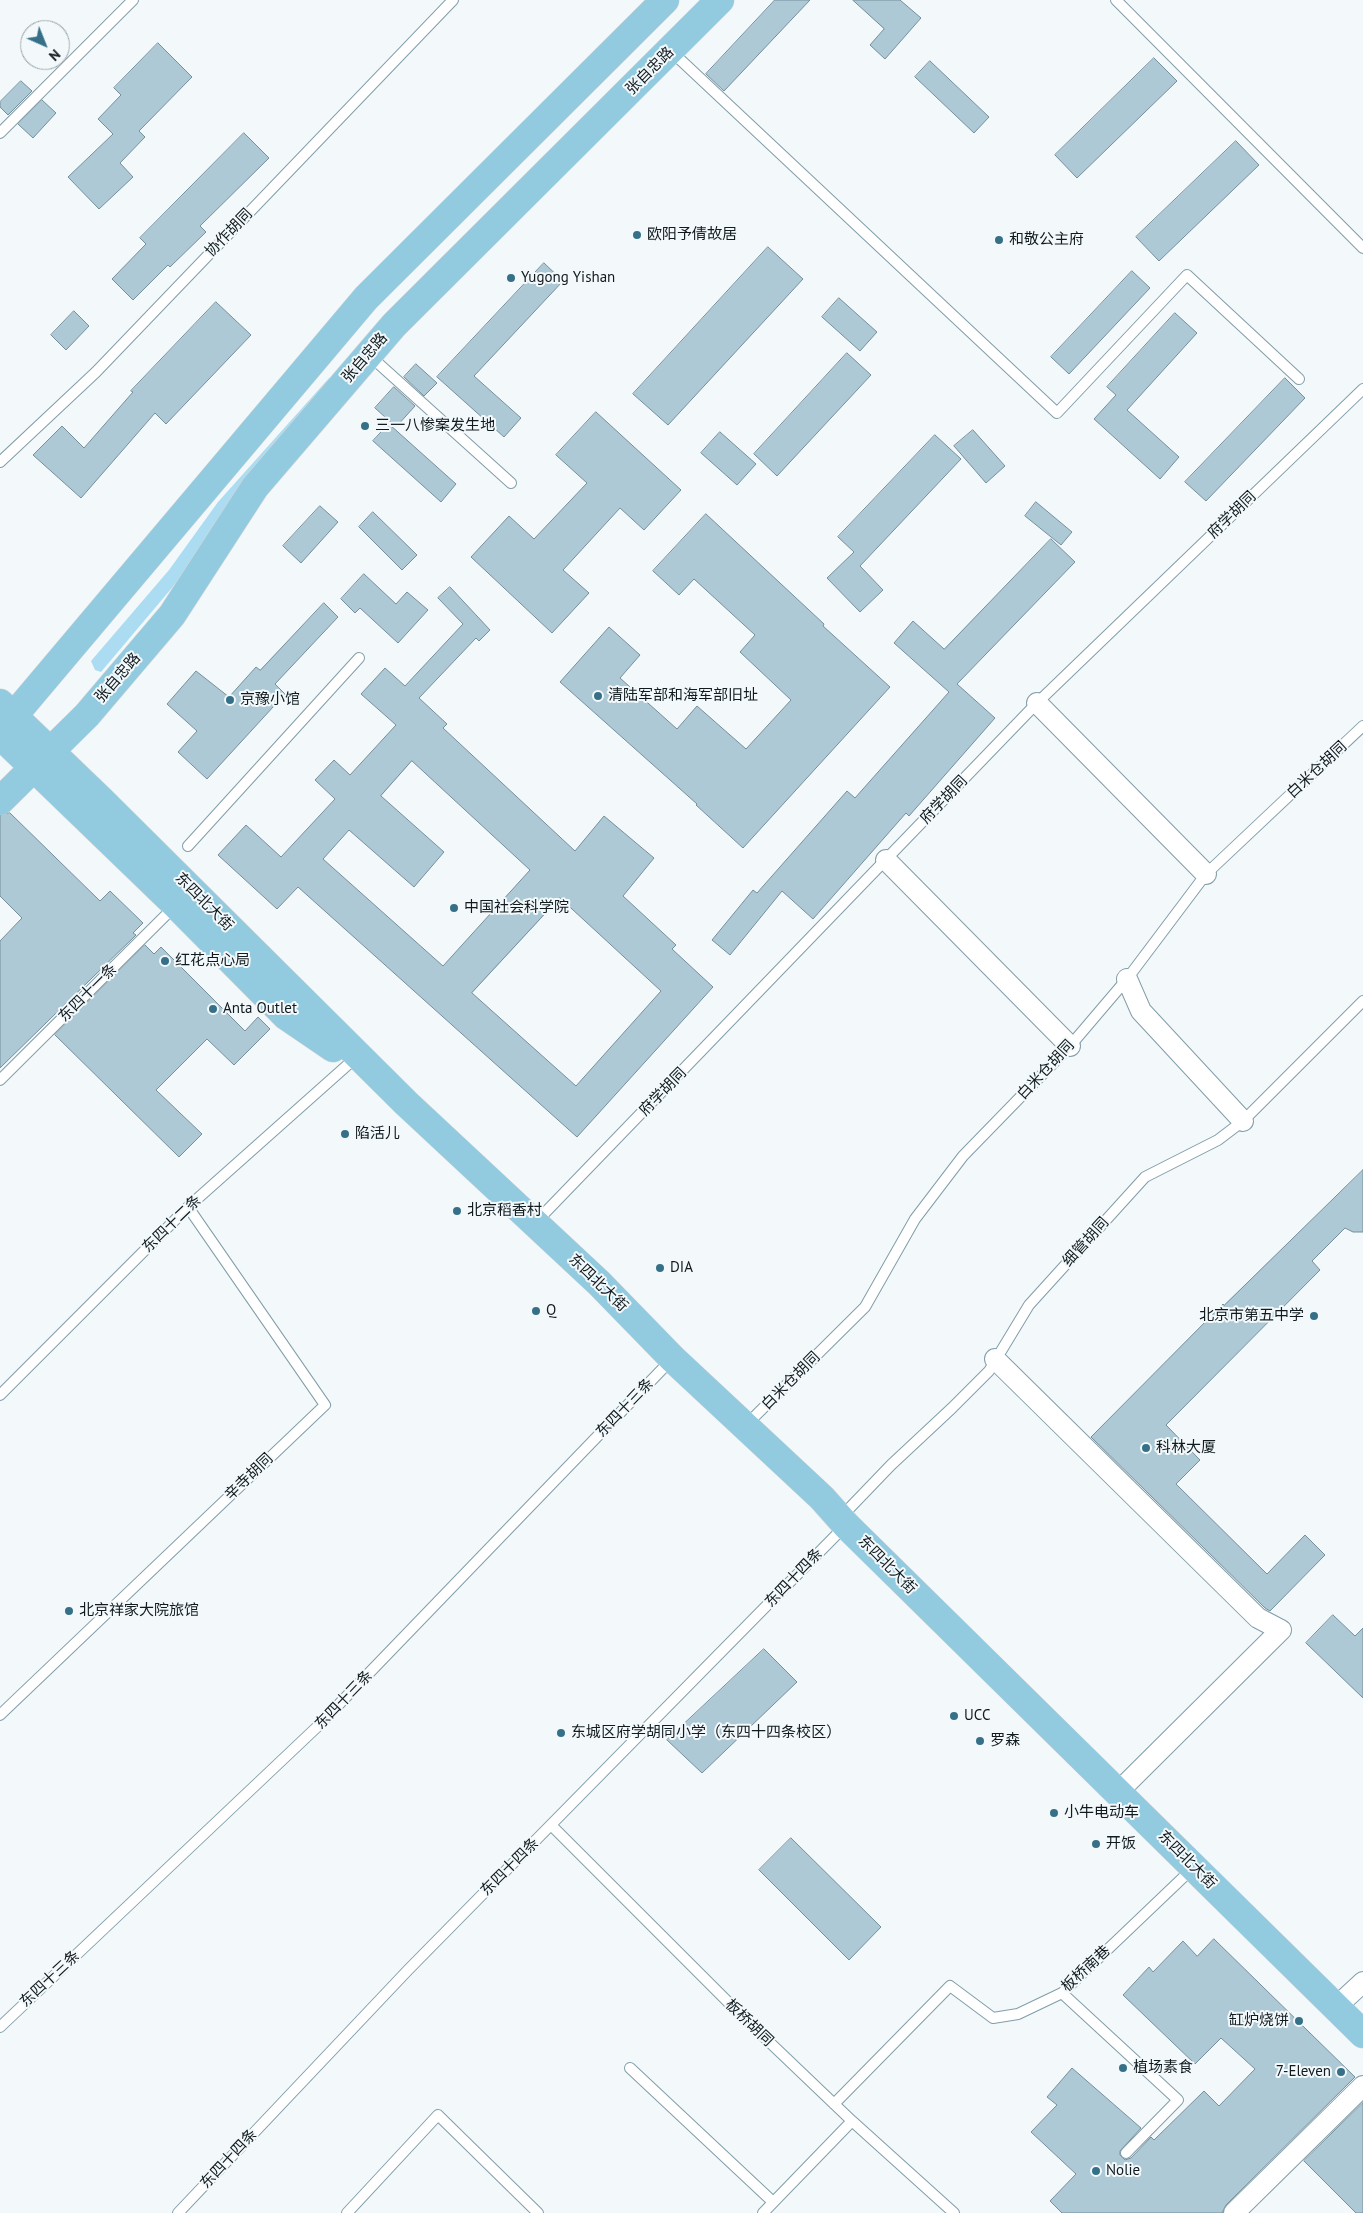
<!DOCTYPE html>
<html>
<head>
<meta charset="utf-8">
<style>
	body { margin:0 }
	#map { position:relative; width:1363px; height:2213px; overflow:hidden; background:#f3f9fb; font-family:"PT Sans",sans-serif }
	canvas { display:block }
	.north { position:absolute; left:20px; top:20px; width:50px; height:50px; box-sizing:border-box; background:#f3f9fb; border:1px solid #98a0a3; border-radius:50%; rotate:136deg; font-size:14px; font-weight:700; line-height:20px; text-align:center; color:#101a1f }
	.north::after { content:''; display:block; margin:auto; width:18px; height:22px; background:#357088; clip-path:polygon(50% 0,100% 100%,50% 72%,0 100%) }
</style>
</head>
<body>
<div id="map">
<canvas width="1363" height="2213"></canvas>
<div class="north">N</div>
</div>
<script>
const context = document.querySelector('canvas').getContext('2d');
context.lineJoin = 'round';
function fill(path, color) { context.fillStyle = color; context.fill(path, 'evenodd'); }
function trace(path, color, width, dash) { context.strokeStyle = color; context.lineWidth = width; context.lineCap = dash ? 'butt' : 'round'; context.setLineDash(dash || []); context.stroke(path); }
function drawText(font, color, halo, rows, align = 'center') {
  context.font = font + ' "PT Sans","Noto Sans SC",sans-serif'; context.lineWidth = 4; context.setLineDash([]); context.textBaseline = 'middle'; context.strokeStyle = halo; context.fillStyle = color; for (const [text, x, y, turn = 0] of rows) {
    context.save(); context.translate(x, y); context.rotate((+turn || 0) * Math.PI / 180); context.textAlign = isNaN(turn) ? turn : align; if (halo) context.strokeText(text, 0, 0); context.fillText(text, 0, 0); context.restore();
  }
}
fill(new Path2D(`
	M329,378L331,383L171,589L101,672L95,670L91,661L169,570L218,502Z`), '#abdcf1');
const building = new Path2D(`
	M775,0H810L724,91L706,74Z
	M853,0H900L921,18L885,59L870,45L884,29Z
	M158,43L192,77L139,131L145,137L120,163L133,177L99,209L68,177L113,134L98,119L121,95L114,88Z
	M1154,58L1177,81L1077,178L1055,155Z
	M930,61L989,117L974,133L915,77Z
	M21,81L32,91L8,115L0,107V102Z
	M42,100L56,113L33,138L18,124Z
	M244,133L269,158L200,226L206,232L170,267L168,265L133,300L112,279L146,244L140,238Z
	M1236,141L1259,165L1159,261L1136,237Z
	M768,247L803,279L668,425L633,394Z
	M544,263L563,281L474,376L521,418L504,437L437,377Z
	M1132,271L1150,288L1069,374L1051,357Z
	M839,298L877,332L860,351L822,317Z
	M216,302L251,335L166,424L155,413L81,498L33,455L62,426L84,448L133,392L131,391Z
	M74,311L89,326L66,350L51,335Z
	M1175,313L1197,333L1127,410L1179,457L1160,479L1094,419L1116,395L1107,387Z
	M847,353L871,375L777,476L754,454Z
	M416,364L437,383L424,396L404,377Z
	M1285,378L1305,398L1206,501L1185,482Z
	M394,387L415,406L396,427L375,408Z
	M596,412L681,490L644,530L620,508L563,570L589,593L552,633L471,557L509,516L534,539L587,483L556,455Z
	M389,424L456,484L441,502L373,441Z
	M973,430L1005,466L986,483L954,446Z
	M720,432L756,464L737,485L701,453Z
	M935,435L961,459L860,566L883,590L860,612L827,578L854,552L838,537Z
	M1036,502L1072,532L1061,545L1025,516Z
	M320,506L338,522L301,563L283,546Z
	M373,512L417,555L402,570L359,527Z
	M706,514L824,624L823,626L890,687L743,848L696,805L697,804L560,682L609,627L640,655L620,678L677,729L697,706L746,749L791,700L740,652L755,635L694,579L679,595L653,571Z
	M1051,539L1075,562L957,684L995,718L909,816L906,813L813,919L782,891L730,955L712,940L753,890L757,893L847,791L855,798L949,692L894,643L913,621L944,649Z
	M364,574L396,604L407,592L428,610L398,643L360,608L355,613L341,599Z
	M450,587L490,630L479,641L476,638L419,698L447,724L443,728L575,851L604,816L654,858L623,896L676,945L672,949L713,987L577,1137L298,887L277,909L218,855L246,825L281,857L335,799L315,780L334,760L350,775L396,725L361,694L385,668L405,686L463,624L438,598ZM412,761L530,870L443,966L323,859L349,830L414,887L444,852L381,796ZM560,898L661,991L576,1086L472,993Z
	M324,603L338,617L275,684L285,694L207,779L178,752L197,731L167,704L196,671L229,697L256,667L260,670Z
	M10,813L100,901L110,891L143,923L133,933L136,935L0,1068V941L22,918L0,896V816Z
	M145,945L154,954L161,947L245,1031L258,1017L270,1029L234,1065L207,1039L156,1090L202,1134L179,1157L55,1035Z
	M1363,1170V1232H1353L1345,1228L1312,1261L1320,1270L1166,1425L1200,1460L1176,1484L1267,1574L1305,1535L1325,1555L1270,1611L1265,1608L1091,1437L1223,1304L1224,1305Z
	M1333,1615L1355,1636L1363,1628V1698L1306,1643Z
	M764,1649L797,1682L702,1773L667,1740Z
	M791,1838L881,1927L849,1960L759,1870Z
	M1214,1939L1355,2077L1226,2205L1222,2213H1062L1050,2201L1076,2174L1031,2132L1057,2105L1047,2097L1072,2068L1141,2128L1120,2151V2155L1125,2160L1131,2158L1151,2137L1154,2140L1204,2091L1219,2106L1255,2069L1221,2038L1195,2064L1123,1995L1149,1967L1153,1972L1183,1941L1197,1956Z
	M1363,2103V2213H1356L1304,2161Z`);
fill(building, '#adc9d5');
trace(building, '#758f9b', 1);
const lane = new Path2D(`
	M1116,0L1363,248
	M671,51L1057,413L1187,275L1299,379
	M0,133L133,0
	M369,355L511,483
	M0,462L96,372L453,0
	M188,846L359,658
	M0,1080L175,906
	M536,1222L1037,703L1363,389
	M0,1395L188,1207L352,1061
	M746,1425L865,1307L915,1219L963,1156L1070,1046L1127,979L1206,874L1363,726
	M841,1517L891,1465L952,1408L989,1371L1029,1305L1145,1177L1218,1140L1243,1121L1363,1001
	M0,1715L325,1405L188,1207
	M552,1826L740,2014L852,2121L954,2213
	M1062,1993L1178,2100L1126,2153
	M0,2027L317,1727L672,1359
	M630,2068L773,2202
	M834,2104L950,1986L993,2018L1018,2014L1062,1993L1193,1868
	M178,2213L408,1970L846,1525
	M347,2213L438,2115L538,2213
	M763,2213L852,2121`);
const street = new Path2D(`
	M1037,703L1206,874
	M886,860L1070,1046
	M1127,979L1141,1011L1243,1121
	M995,1359L1258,1618L1281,1630L1118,1792
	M1336,2007L1363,1982
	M1234,2213L1363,2086`);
const primary = new Path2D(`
	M0,703L101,800L406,1103L599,1283L673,1359L822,1498L846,1525L1363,2034
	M0,732L366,298L665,0
	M0,735L176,905L286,1016L333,1048
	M0,801L87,715L172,615L255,487L394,325L720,0`);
trace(lane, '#829da9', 12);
trace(street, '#829da9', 22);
trace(primary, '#d4d6d7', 29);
trace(lane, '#fff', 10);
trace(street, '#fff', 20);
trace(primary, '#92cae0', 28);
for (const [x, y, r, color] of [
	[637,235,5,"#357088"],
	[999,240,5,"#357088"],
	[511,278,5,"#357088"],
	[365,426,5,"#357088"],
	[598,696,5,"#357088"],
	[230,700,5,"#357088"],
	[454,908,5,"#357088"],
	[165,961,5,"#357088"],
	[213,1009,5,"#357088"],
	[345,1134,5,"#357088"],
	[457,1211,5,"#357088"],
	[660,1268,5,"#357088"],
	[536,1311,5,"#357088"],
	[1314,1316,5,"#357088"],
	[1146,1448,5,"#357088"],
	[69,1611,5,"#357088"],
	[954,1716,5,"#357088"],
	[561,1733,5,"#357088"],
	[980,1741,5,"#357088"],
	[1054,1813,5,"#357088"],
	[1096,1844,5,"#357088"],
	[1299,2021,5,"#357088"],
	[1123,2068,5,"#357088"],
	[1341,2072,5,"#357088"],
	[1096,2171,5,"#357088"]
]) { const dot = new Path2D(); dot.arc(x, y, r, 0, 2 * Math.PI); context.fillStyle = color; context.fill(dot); trace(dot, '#f3f9fb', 2); }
drawText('15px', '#101a1f', '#f3f9fb', [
	["张自忠路",650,71,-45],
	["协作胡同",229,233,-46],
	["张自忠路",365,358,-49],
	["府学胡同",1232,515,-44],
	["张自忠路",118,678,-49],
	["白米仓胡同",1317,770,-43],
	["府学胡同",944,800,-46],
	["东四北大街",204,902,45],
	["东四十一条",88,993,-45],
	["白米仓胡同",1046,1070,-47],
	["府学胡同",663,1092,-46],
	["东四十二条",172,1224,-44],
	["细管胡同",1086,1242,-48],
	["东四北大街",598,1283,44],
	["白米仓胡同",791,1381,-45],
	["东四十三条",625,1408,-46],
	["辛寺胡同",249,1477,-44],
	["东四北大街",887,1565,45],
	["东四十四条",794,1578,-46],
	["东四十三条",344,1700,-46],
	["东四北大街",1187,1860,45],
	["东四十四条",510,1867,-45],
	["板桥南巷",1086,1969,-43],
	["东四十三条",50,1979,-43],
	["板桥胡同",749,2023,44],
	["东四十四条",229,2159,-47]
]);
drawText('15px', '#101a1f', '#f3f9fb', [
	["欧阳予倩故居",647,235],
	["和敬公主府",1009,240],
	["Yugong Yishan",521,278],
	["三一八惨案发生地",375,426],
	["清陆军部和海军部旧址",608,696],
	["京豫小馆",240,700],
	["中国社会科学院",464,908],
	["红花点心局",175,961],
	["Anta Outlet",223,1009],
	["陷活儿",355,1134],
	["北京稻香村",467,1211],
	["DIA",670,1268],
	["Q",546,1311],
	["北京市第五中学",1304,1316,"right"],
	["科林大厦",1156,1448],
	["北京祥家大院旅馆",79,1611],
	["UCC",964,1716],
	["东城区府学胡同小学（东四十四条校区）",571,1733],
	["罗森",990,1741],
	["小牛电动车",1064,1813],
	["开饭",1106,1844],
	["缸炉烧饼",1289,2021,"right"],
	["植场素食",1133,2068],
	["7-Eleven",1331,2072,"right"],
	["Nolie",1106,2171]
], 'left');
</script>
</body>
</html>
